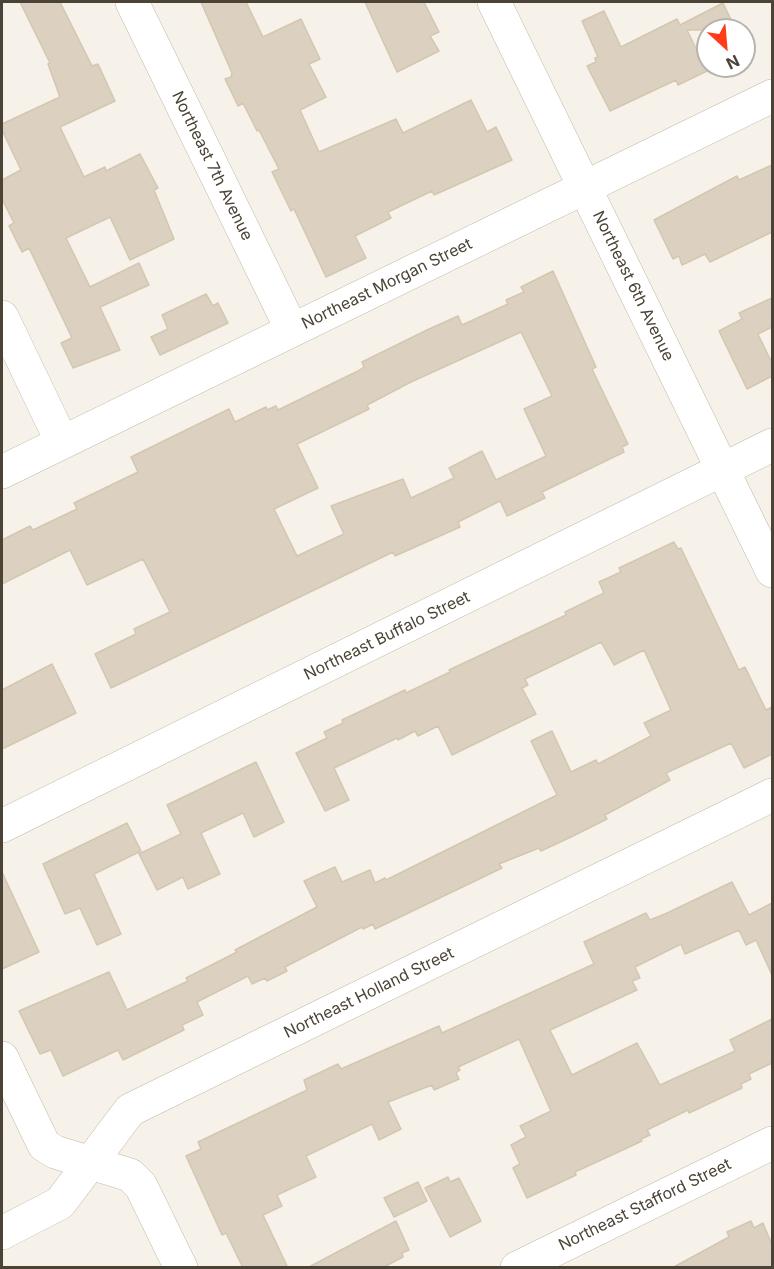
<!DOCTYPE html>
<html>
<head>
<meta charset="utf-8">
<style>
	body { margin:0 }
	#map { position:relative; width:774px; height:1269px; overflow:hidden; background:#f6f2e9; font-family:Inter,sans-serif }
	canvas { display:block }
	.frame { position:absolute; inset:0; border:3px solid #4a4336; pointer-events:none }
	.north { position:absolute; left:696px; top:18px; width:60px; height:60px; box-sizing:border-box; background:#fff; border:2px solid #b7b4af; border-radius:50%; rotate:154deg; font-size:16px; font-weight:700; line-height:24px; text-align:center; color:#4a4336 }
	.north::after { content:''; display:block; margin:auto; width:21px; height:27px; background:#ff3c17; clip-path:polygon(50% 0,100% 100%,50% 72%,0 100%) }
</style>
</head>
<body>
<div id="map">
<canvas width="774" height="1269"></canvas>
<div class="frame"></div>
<div class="north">N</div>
</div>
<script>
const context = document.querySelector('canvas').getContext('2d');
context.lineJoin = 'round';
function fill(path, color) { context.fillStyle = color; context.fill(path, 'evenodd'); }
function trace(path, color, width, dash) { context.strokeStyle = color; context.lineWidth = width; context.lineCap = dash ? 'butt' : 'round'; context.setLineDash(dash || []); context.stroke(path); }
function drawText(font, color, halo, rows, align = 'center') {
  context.font = font + ' Inter,sans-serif'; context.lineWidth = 5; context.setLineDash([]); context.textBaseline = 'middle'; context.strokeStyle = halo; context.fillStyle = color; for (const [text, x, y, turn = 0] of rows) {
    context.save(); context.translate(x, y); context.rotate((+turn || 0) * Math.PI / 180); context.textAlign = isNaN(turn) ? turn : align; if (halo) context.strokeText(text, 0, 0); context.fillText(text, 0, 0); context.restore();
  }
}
const building = new Path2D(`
	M20,2H60L92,66L98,64L115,101L60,127L84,177L105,167L106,171L140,154L158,188L154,190L174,239L130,260L110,217L66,238L90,287L139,263L149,285L100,307L120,350L73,368L61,343L72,338L29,248L22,252L9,226L14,223L2,199V180L21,170L2,130V124L60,97L48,64L50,63Z
	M201,2H246L263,37L301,19L320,59L309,64L326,97L300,110L319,152L396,119L403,133L471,100L487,132L496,127L512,160L434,195L432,191L388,212L391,218L355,236L366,258L326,277L294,209L291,211L272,172L279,169L259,130L257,131L243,103L238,106L225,79L231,77L232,73Z
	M365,2H424L439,32L430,36L439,51L397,72Z
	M723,3L736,30H687L707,71L678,85L676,80L610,111L587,66L596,62L595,58L598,57L582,21L604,11L621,47L677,19L680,25Z
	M772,165V232L710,262L705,254L682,265L679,256L673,259L654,220L737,176L739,180Z
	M553,271L596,367L592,369L628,444L622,447L624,452L542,492L545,498L507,516L500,501L458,522L460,527L395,556L393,552L111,688L95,654L136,634L134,629L170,612L143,559L87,585L70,550L2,584V540L30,526L33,530L77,509L74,503L138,472L131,457L229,409L235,422L266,407L267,410L276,406L278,410L358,371L364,367L362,362L427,330L458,316L462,325L508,304L506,300L524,292L521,287ZM521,332L552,396L524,409L546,456L496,480L482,451L449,468L454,478L411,498L403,479L331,506L344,534L297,556L274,509L318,488L297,444L369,409L367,405L411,382Z
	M206,294L213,306L218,303L228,323L160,355L151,337L168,329L162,315Z
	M772,298V327L758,334L772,363V376L747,389L719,331L742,319L739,313Z
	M674,542L678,549L681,548L739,670L745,667L766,710L772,707V754L744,768L731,743L666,773L670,780L605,815L607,819L573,836L541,851L539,848L499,864L502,868L375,929L373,924L363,929L362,927L285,967L287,971L267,981L265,978L252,984L248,976L197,1002L203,1015L182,1025L184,1030L123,1060L118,1050L63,1076L51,1050L40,1054L19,1011L109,972L127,1010L188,981L186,978L237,952L235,950L317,907L304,881L335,867L342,882L370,870L375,883L385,878L386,880L557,795L531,741L552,731L571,772L596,760L598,764L651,736L644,723L671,710L644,650L614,665L601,642L525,679L528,685L522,688L536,714L452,755L438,726L418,736L415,731L398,740L397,738L334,768L349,800L325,811L296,753L327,738L324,732L343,723L342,720L405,690L406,693L450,672L449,670L566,615L565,612L604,593L599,582L621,572L619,568Z
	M52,664L76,713L2,749V690Z
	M256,762L284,822L254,837L243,813L201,833L220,874L188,889L183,877L157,890L139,854L181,834L167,805Z
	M127,823L141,851L94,874L121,934L97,945L80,908L65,914L43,864Z
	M2,872L39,952L2,969Z
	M732,882L749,915L772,903V975L756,940L746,945L739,930L685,954L681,944L635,967L640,978L632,981L637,990L550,1030L572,1075L637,1043L660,1085L735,1051L730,1040L772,1019V1063L749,1074L751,1079L741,1084L742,1088L689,1113L688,1110L647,1130L650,1135L641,1139L642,1141L575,1172L576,1175L527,1198L513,1168L520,1164L511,1145L526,1137L520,1126L551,1111L519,1039L458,1067L460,1070L456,1073L459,1079L434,1090L432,1085L388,1102L401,1129L379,1140L372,1124L306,1156L316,1177L277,1195L282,1206L263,1215L288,1268H243L226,1233L222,1235L186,1156L201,1149L198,1142L307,1090L304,1080L338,1064L341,1069L439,1026L442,1033L594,964L584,942L646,913L650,920L665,914Z
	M448,1177L450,1182L459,1178L481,1221L450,1237L425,1188Z
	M418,1182L427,1201L394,1217L384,1198Z
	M396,1221L409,1250L402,1253L403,1257L382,1268H307Z
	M751,1221L754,1228L763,1223L772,1245V1268H672L729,1237L727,1232Z`);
fill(building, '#dcd1c0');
trace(building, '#d4c6b0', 1.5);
const minor = new Path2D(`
	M132,2L292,330
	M494,2L772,571
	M2,317L62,442
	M2,472L772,96
	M2,826L772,445
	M2,1058L44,1145L55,1152L130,1175L141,1186L181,1268
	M2,1233L60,1203L130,1110L772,795
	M517,1268L772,1143`);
trace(minor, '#c2baaa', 34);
trace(minor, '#fff', 33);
drawText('16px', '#4a4336', '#fff', [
	["Northeast 7th Avenue",212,166,64],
	["Northeast Morgan Street",387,284,-26],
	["Northeast 6th Avenue",633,286,64],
	["Northeast Buffalo Street",387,636,-26],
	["Northeast Holland Street",369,993,-26],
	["Northeast Stafford Street",645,1205,-26]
]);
</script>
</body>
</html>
